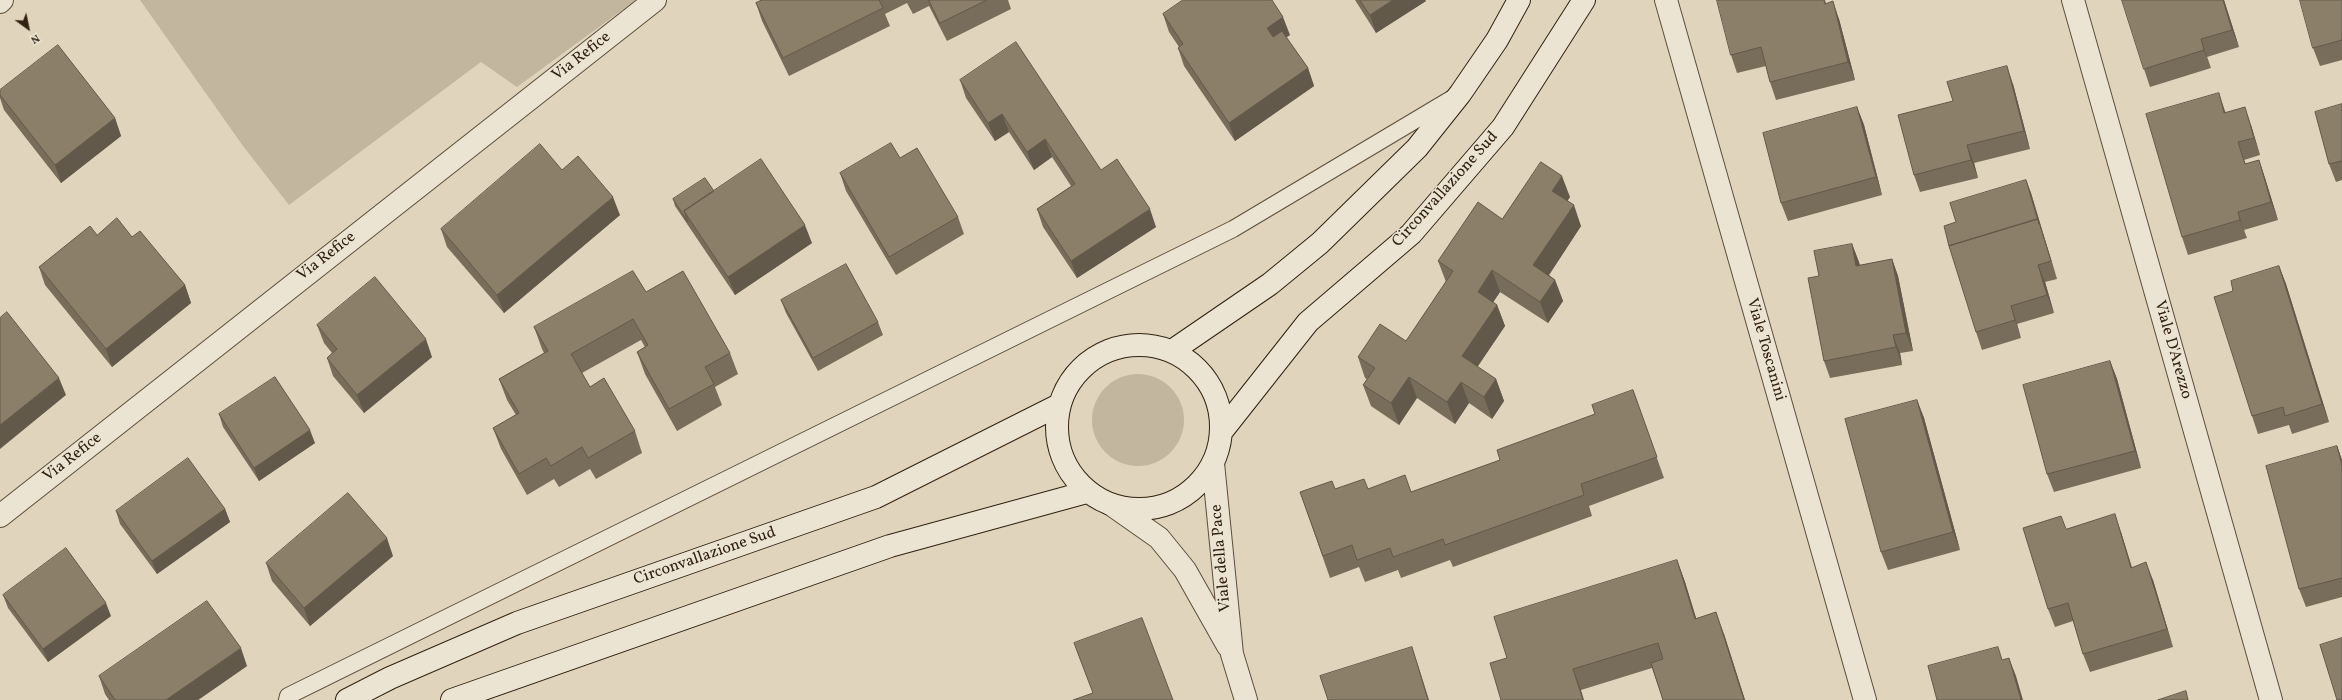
<!DOCTYPE html>
<html>
<head>
<meta charset="utf-8">
<style>
	body { margin:0 }
	#map { position:relative; width:2342px; height:700px; overflow:hidden; background:#e0d5bc; font-family:Vollkorn,serif }
	canvas { display:block }
	.north { position:absolute; left:8px; top:8px; width:40px; height:40px; -webkit-text-stroke:3px #ebe4d3; paint-order:stroke; rotate:147deg; font-size:11px; font-weight:700; line-height:16px; text-align:center; color:#312110 }
	.north::after { content:''; display:block; margin:auto; width:14px; height:18px; background:#312110; clip-path:polygon(50% 0,100% 100%,50% 72%,0 100%) }
</style>
</head>
<body>
<div id="map">
<canvas width="2342" height="700"></canvas>
<div class="north">N</div>
</div>
<script>
const context = document.querySelector('canvas').getContext('2d');
context.lineJoin = 'round';
function fill(path, color) { context.fillStyle = color; context.fill(path, 'evenodd'); }
function trace(path, color, width, dash) { context.strokeStyle = color; context.lineWidth = width; context.lineCap = dash ? 'butt' : 'round'; context.setLineDash(dash || []); context.stroke(path); }
function drawText(font, color, halo, rows, align = 'center') {
  context.font = font + ' Vollkorn,serif'; context.lineWidth = 3; context.setLineDash([]); context.textBaseline = 'middle'; context.strokeStyle = halo; context.fillStyle = color; for (const [text, x, y, turn = 0] of rows) {
    context.save(); context.translate(x, y); context.rotate((+turn || 0) * Math.PI / 180); context.textAlign = isNaN(turn) ? turn : align; if (halo) context.strokeText(text, 0, 0); context.fillText(text, 0, 0); context.restore();
  }
}
fill(new Path2D(`
	M140,0H636L517,87L481,62L289,205L243,146Z
	M1092 420a46 46 0 1 1 92 0a46 46 0 1 1-92 0Z`), '#c2b69f');
const service = new Path2D(`
	M287,700L288,696L1233,229L1451,99`);
const minor = new Path2D(`
	M1666,0L1865,700
	M2073,0L2271,700
	M0,2L2,0
	M1213,463L1232,654L1246,700
	M1112,505L1159,538L1185,570L1228,646
	M0,516L655,0`);
const secondary = new Path2D(`
	M1057 427a82 82 0 1 1 164 0a82 82 0 1 1-164 0Z
	M1172,351L1270,284L1320,243L1417,148L1460,94L1497,40L1519,0
	M1222,431L1308,322L1411,234L1503,127L1584,0
	M347,700L390,678L517,623L876,497L1059,405
	M452,700L890,546L1087,492`);
trace(service, '#5d4e3b', 18);
trace(minor, '#5d4e3b', 24);
trace(secondary, '#312110', 24);
trace(service, '#ebe4d3', 16);
trace(minor, '#ebe4d3', 22);
trace(secondary, '#ebe4d3', 22);
fill(new Path2D(`
	M762,0H1008L1011,9L947,41L929,6L913,14L907,3L885,14L890,26L789,76L762,21L756,3Z
	M1355,0H1425L1426,1L1376,33Z
	M2224,0L2239,47L2207,57L2211,68L2150,87L2144,69Z
	M2342,0V60L2320,66L2313,48Z
	M1826,3L1839,19L1855,80L1776,100L1770,82L1766,66L1737,73L1731,55Z
	M1163,14L1290,35L1286,37L1308,68L1314,86L1235,141L1184,66L1178,48L1179,47L1169,32Z
	M960,80L1101,170L1156,227L1077,278L1043,227L1037,209L1071,186L1052,157L1034,170L1009,132L995,141L966,98Z
	M2013,84L2030,149L1974,163L1978,178L1920,192L1914,175Z
	M0,90L115,118L121,136L61,183L4,110L0,98Z
	M2342,104V180L2336,182L2329,164Z
	M1857,107L1864,125L1882,195L1788,221L1781,203Z
	M2226,113L2251,125L2260,155L2244,160L2246,164L2259,160L2265,178L2278,220L2244,230L2247,238L2188,255L2182,237Z
	M900,158L958,217L964,234L896,275L846,191L840,173Z
	M562,170L620,215L504,313L447,247L441,229Z
	M2026,180L2031,193L2057,279L2045,282L2054,313L2017,324L2021,338L1982,350L1976,332L1956,222Z
	M714,191L812,243L735,295L675,206L673,199Z
	M1570,197L1567,201L1581,226L1549,275L1555,280L1563,301L1548,323L1500,292L1493,302L1497,305L1505,326L1477,367L1496,379L1504,401L1492,419L1469,403L1455,424L1417,398L1399,425L1371,406L1363,385L1367,379L1365,378L1358,357L1406,341L1446,282L1438,261L1502,219Z
	M97,235L132,237L185,285L191,303L112,367L45,285L39,267Z
	M1852,244L1860,265L1892,259L1898,276L1913,351L1900,353L1902,365L1830,378L1824,361L1819,276Z
	M2279,266L2286,284L2329,422L2292,434L2289,425L2258,434L2252,416L2233,291Z
	M646,292L730,353L738,374L715,387L722,405L677,431L645,374L637,352L645,347L641,340L582,373L590,387L635,431L642,453L596,479L590,469L559,487L554,479L527,495L501,449L493,428L516,415L507,400L499,379L544,353L542,349L534,327Z
	M781,300L878,322L883,335L818,371L786,313Z
	M317,325L432,357L364,413L333,376L327,358L332,353L324,343Z
	M2110,361L2117,379L2141,468L2054,492L2047,474Z
	M1633,390L1664,478L1589,506L1592,516L1453,567L1450,560L1401,578L1398,570L1365,582L1359,567L1330,578L1300,492L1335,489H1368L1411,492L1500,460L1595,414Z
	M1917,400L1924,418L1960,550L1888,570L1881,552Z
	M219,414L315,443L259,481L223,427Z
	M2337,446L2342,460V597L2306,607L2299,589Z
	M225,509L230,522L157,574L120,524L116,511Z
	M2066,529L2121,532L2132,567L2153,580L2173,647L2090,672L2083,654L2073,621L2055,627L2048,609Z
	M393,556L310,626L272,581L266,563Z
	M1677,560L1685,582L1696,619L1724,634L1745,700H1663L1652,668L1581,690L1507,658Z
	M3,595L111,616L48,662L8,608Z
	M247,666L198,700H109L105,694L99,676Z`), '#786d5a');
fill(new Path2D(`
	M1393,0H1425L1426,1L1376,33L1370,15Z
	M1824,0H1825L1831,22L1825,4Z
	M2223,0H2224L2239,47L2232,30Z
	M1833,1L1839,19L1855,80L1848,62Z
	M1283,17L1290,35L1273,46L1267,28Z
	M2201,39L2207,57L2211,68L2204,50Z
	M2007,66L2013,84L2030,149L2024,131Z
	M1308,68L1314,86L1235,141L1229,123Z
	M2219,93L2225,111L2231,131L2224,113Z
	M1857,107L1864,125L1882,195L1876,177Z
	M2245,107L2251,125L2260,155L2254,138Z
	M1002,114L1009,132L995,141L988,123Z
	M115,118L121,136L61,183L55,165Z
	M1045,139L1052,157L1034,170L1027,152Z
	M1967,145L1974,163L1978,178L1971,160Z
	M2259,160L2265,178L2278,220L2271,202Z
	M1562,176L1570,197L1560,212L1552,191Z
	M2026,180L2031,193L2044,237L2039,224Z
	M613,197L620,215L504,313L497,295Z
	M1574,205L1581,226L1541,287L1533,265Z
	M1150,209L1156,227L1077,278L1071,261Z
	M2238,212L2244,230L2247,238L2240,220Z
	M2038,219L2044,237L2057,279L2051,261Z
	M805,225L812,243L735,295L728,277Z
	M1852,244L1859,262L1863,284L1856,266Z
	M1892,259L1898,276L1913,351L1906,333Z
	M2038,265L2045,282L2054,313L2047,295Z
	M2279,266L2286,284L2329,422L2322,404Z
	M1492,270L1500,292L1486,313L1478,292Z
	M1555,280L1563,301L1548,323L1540,302Z
	M185,285L191,303L112,367L106,349Z
	M1497,305L1505,326L1470,378L1462,356Z
	M2011,306L2017,324L2021,338L2015,320Z
	M1893,335L1900,353L1902,365L1896,347Z
	M426,339L432,357L364,413L357,395Z
	M2110,361L2117,379L2141,468L2135,451Z
	M1409,377L1417,398L1399,425L1391,403Z
	M59,378L66,395L0,449V425Z
	M1496,379L1504,401L1492,419L1484,397Z
	M1461,382L1469,403L1455,424L1447,402Z
	M1917,400L1924,418L1960,550L1953,532Z
	M310,430L315,443L259,481L254,468Z
	M2337,446L2342,460V465Z
	M225,509L230,522L157,574L152,561Z
	M2115,514L2121,532L2137,586L2131,568Z
	M387,538L393,556L310,626L304,608Z
	M1677,560L1685,582L1703,640L1695,619Z
	M2146,562L2153,580L2173,647L2167,629Z
	M106,603L111,616L48,662L43,649Z
	M1716,612L1724,634L1745,700H1744Z
	M1412,647L1418,665L1429,700H1428Z
	M241,648L247,666L198,700H166Z
	M2009,658L2016,676L2023,700H2021Z
	M1573,669L1581,690L1584,700H1583Z`), '#62594a');
const building = new Path2D(`
	M762,0H879L883,8L783,58L756,3Z
	M929,0H987L940,23Z
	M1183,0H1272L1283,17L1267,28L1273,37L1282,31L1308,68L1229,123L1178,48L1183,44L1163,14Z
	M1360,0H1393L1370,15Z
	M1717,0H1824L1825,4L1833,1L1848,62L1770,82L1761,47L1731,55Z
	M2122,0H2223L2232,30L2201,39L2204,50L2144,69Z
	M2300,0H2342V40L2313,48Z
	M1016,42L1101,170L1117,159L1150,209L1071,261L1037,209L1075,184L1045,139L1027,152L1002,114L988,123L960,80Z
	M58,45L115,118L55,165L0,95V90Z
	M2007,66L2024,131L1967,145L1971,160L1914,175L1898,115L1953,101L1947,82Z
	M2219,93L2224,113L2245,107L2254,138L2238,142L2245,164L2259,160L2271,202L2238,212L2240,220L2182,237L2146,114Z
	M2342,104V161L2329,164L2315,112Z
	M1857,107L1876,177L1781,203L1763,133Z
	M891,143L900,158L917,148L958,217L889,257L840,173Z
	M540,144L562,170L578,156L613,197L497,295L441,229Z
	M761,159L805,225L728,277L684,211Z
	M1541,162L1562,176L1552,191L1574,205L1533,265L1555,280L1540,302L1492,270L1478,292L1497,305L1462,356L1496,379L1484,397L1461,382L1447,402L1409,377L1391,403L1363,385L1375,368L1358,357L1380,324L1406,341L1453,271L1438,261L1478,202L1502,219Z
	M705,178L714,191L684,211L688,222L673,199Z
	M2026,180L2039,224L2038,219L1949,246L1944,226L1956,222L1950,203Z
	M117,218L132,237L140,231L185,285L106,349L39,267L90,226L97,235Z
	M2038,219L2051,261L2038,265L2047,295L2011,306L2015,320L1976,332L1949,246Z
	M1852,244L1856,266L1892,259L1906,333L1893,335L1896,347L1824,361L1808,278L1819,276L1814,251Z
	M846,264L878,322L813,358L781,300Z
	M2279,266L2322,404L2285,416L2283,407L2252,416L2214,297L2233,291L2231,281Z
	M633,271L646,292L683,271L730,353L705,367L714,384L669,409L637,352L648,345L633,319L571,354L590,387L604,378L635,431L588,458L582,447L551,466L546,458L519,474L493,428L519,413L499,379L548,351L534,327Z
	M375,277L426,339L357,395L327,358L337,349L317,325Z
	M7,312L59,378L0,425V318Z
	M2110,361L2135,451L2047,474L2023,385Z
	M275,377L310,430L254,468L219,414Z
	M1633,390L1657,457L1581,484L1584,495L1445,545L1443,539L1393,557L1390,548L1357,560L1352,545L1323,556L1300,492L1332,481L1335,489L1364,479L1368,489L1405,475L1411,492L1500,460L1497,450L1595,414L1592,405Z
	M1917,400L1953,532L1881,552L1845,419Z
	M2337,446L2342,465V578L2299,589L2266,466Z
	M188,458L225,509L152,561L116,511Z
	M348,493L387,538L304,608L266,563Z
	M2115,514L2131,568L2146,562L2167,629L2083,654L2068,603L2048,609L2023,528L2061,516L2066,529Z
	M66,548L106,603L43,649L3,595Z
	M1677,560L1695,619L1716,612L1744,700H1663L1651,663L1663,659L1658,643L1573,669L1583,700H1501L1490,663L1507,658L1494,617Z
	M207,601L241,648L166,700H115L99,676Z
	M1142,618L1173,700H1073L1093,693L1074,643Z
	M2342,638V700H2337L2320,645Z
	M1412,647L1428,700H1328L1320,676Z
	M1998,647L2002,660L2009,658L2021,700H1937L1928,666Z
	M2186,691L2188,700H2158Z`);
fill(building, '#8c7f69');
trace(building, '#62594a', 1);
drawText('16px', '#312110', '#ebe4d3', [
	["Via Refice",582,57,-38],
	["Circonvallazione Sud",1446,190,-48],
	["Via Refice",327,257,-38],
	["Viale Toscanini",1765,350,74],
	["Viale D'Arezzo",2172,350,74],
	["Via Refice",73,458,-38],
	["Circonvallazione Sud",705,557,-19],
	["Viale della Pace",1222,558,-95]
]);
</script>
</body>
</html>
